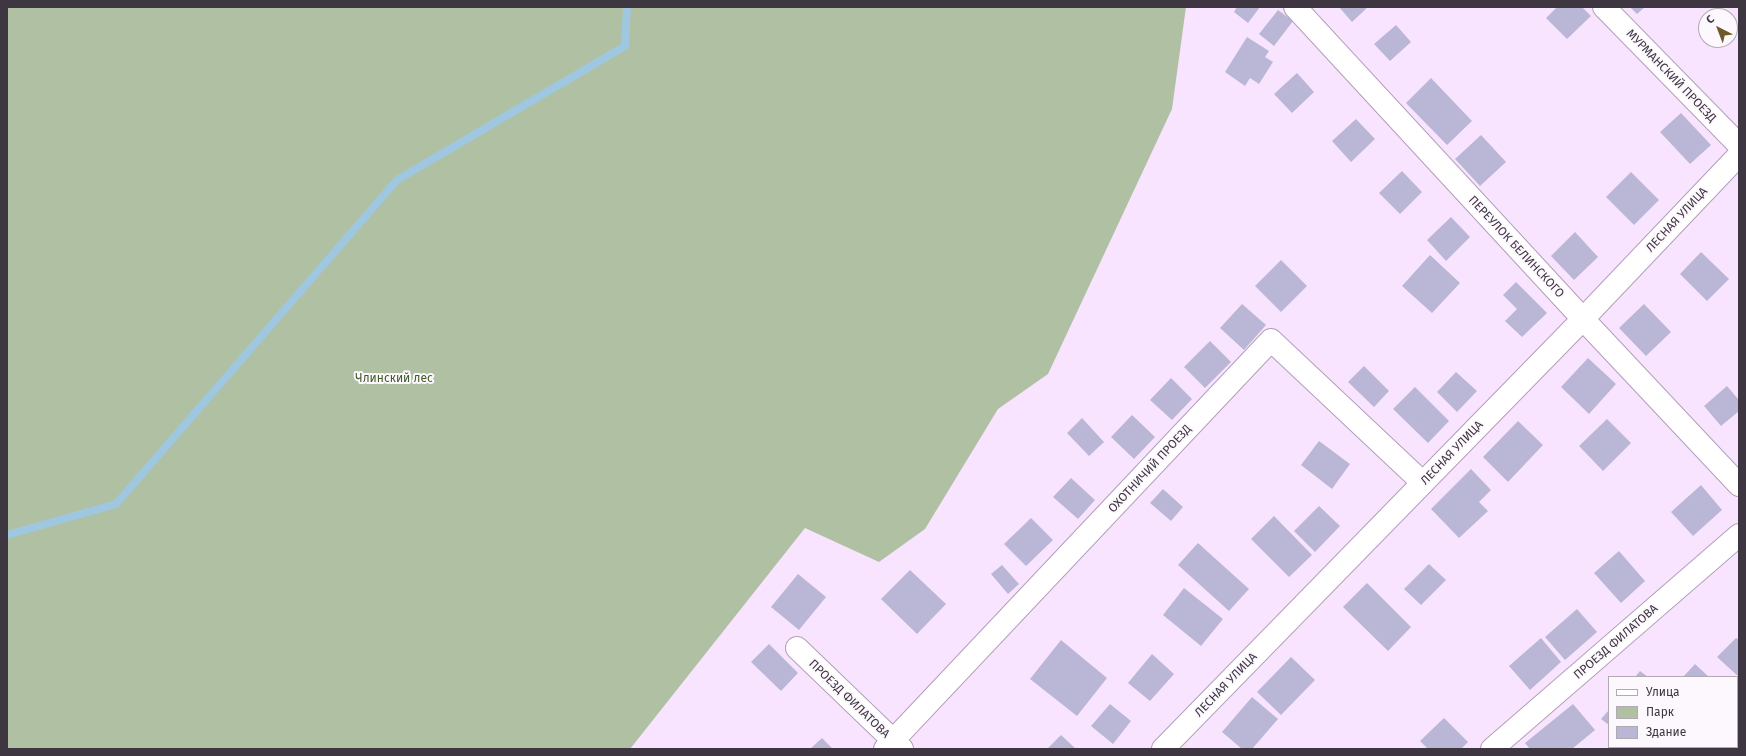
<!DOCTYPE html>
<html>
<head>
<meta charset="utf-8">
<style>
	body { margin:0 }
	#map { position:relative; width:1746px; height:756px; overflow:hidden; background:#f9e4ff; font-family:"Fira Sans",sans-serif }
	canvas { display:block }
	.frame { position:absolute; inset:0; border:8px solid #3e3640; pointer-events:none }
	.legend { position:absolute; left:1608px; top:676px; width:130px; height:72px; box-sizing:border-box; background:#fcf8fd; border:1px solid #b0aab1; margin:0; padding:5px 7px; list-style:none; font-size:12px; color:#3e3640 }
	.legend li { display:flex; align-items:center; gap:8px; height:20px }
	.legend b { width:20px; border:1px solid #b0aab1 }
	.north { position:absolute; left:1698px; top:8px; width:40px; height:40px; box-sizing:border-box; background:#fcf8fd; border:1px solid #b0aab1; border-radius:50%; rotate:318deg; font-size:11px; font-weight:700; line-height:16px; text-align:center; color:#3e3640 }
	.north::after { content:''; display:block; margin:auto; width:14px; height:18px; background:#6e5928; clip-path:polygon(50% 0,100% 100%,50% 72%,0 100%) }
</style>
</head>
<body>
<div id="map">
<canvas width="1746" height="756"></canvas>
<div class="frame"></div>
<ul class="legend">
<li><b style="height:5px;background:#fff"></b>Улица</li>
<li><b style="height:11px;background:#b0c0a3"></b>Парк</li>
<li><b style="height:11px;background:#b9b7d5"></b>Здание</li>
</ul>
<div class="north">С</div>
</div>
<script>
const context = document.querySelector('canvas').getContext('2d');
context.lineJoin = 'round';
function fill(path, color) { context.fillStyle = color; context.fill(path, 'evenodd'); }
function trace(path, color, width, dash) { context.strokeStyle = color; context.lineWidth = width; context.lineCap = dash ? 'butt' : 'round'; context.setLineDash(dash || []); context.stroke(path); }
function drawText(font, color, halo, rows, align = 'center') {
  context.font = font + ' "Fira Sans",sans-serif'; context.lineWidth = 4; context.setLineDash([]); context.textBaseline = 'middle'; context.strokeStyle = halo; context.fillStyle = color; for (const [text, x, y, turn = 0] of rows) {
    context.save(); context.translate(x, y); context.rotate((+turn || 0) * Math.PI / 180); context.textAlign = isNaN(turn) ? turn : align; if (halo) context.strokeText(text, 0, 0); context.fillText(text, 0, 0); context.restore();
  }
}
fill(new Path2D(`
	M7,7H1186L1172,109L1048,374L998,409L925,529L879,562L805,528L630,749H7Z`), '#b0c0a3');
trace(new Path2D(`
	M7,535L116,504L397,180L625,46L627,7`), '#9fc7df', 8);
fill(new Path2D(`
	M1237,7H1260L1248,23L1234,12Z
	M1339,7H1368L1352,22Z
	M1557,7H1582L1591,16L1567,39L1546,18Z
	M1630,7H1645L1637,14Z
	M1278,10L1293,21L1274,46L1259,34Z
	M1396,25L1411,42L1390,61L1374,44Z
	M1247,37L1269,51L1265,57L1273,62L1259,84L1250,78L1245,86L1225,72Z
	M1297,73L1314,92L1292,113L1274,94Z
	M1431,78L1472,121L1447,145L1406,103Z
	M1681,113L1711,145L1690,164L1660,132Z
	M1356,119L1375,139L1351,162L1332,141Z
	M1481,135L1506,162L1480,186L1455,159Z
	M1402,171L1422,192L1400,214L1379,193Z
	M1631,172L1659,200L1634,225L1606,197Z
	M1451,217L1470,237L1446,261L1427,240Z
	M1575,232L1598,257L1574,280L1551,256Z
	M1701,252L1729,279L1707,301L1680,274Z
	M1430,255L1460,283L1432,313L1402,286Z
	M1281,260L1307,286L1281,312L1255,286Z
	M1516,282L1547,313L1522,337L1505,321L1517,309L1503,295Z
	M1242,304L1266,325L1244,350L1220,328Z
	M1644,304L1671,332L1646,356L1619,328Z
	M1210,341L1231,362L1205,388L1184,367Z
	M1588,358L1616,384L1589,414L1561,387Z
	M1364,366L1389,391L1374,407L1348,382Z
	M1456,372L1477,391L1457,412L1437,392Z
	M1171,378L1192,399L1172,420L1150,400Z
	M1727,386L1739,400V411L1721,426L1704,406Z
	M1415,387L1449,421L1428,443L1393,409Z
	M1132,415L1155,437L1134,459L1111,437Z
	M1082,418L1104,442L1089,456L1067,433Z
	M1607,419L1631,443L1603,471L1579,446Z
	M1518,421L1543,445L1508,482L1483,457Z
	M1319,441L1350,464L1332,489L1301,465Z
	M1471,469L1491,490L1479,502L1488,511L1459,538L1431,509Z
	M1071,478L1095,500L1078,519L1053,497Z
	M1701,485L1722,510L1693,536L1671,512Z
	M1163,489L1183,507L1171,521L1150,503Z
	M1319,506L1340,526L1315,552L1294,531Z
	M1274,516L1312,555L1289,577L1251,539Z
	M1031,518L1053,540L1026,566L1004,544Z
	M1198,543L1249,589L1229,611L1178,565Z
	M1619,551L1645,581L1621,603L1594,573Z
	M1429,564L1446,580L1421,605L1404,589Z
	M1002,565L1019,584L1008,594L991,574Z
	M910,570L946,604L917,634L881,599Z
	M798,574L826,597L799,630L771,607Z
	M1367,583L1411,627L1388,651L1343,607Z
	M1184,588L1223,619L1201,646L1163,615Z
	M1577,609L1597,632L1565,660L1545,637Z
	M1541,638L1561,662L1530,690L1509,666Z
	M1736,638L1739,640V677L1717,657Z
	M1061,640L1107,678L1077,716L1030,679Z
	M769,644L798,673L781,691L751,662Z
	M1152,654L1174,674L1150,701L1128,683Z
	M1291,657L1315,680L1281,715L1257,692Z
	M1695,664L1709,677H1683Z
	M1640,671L1648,677H1635Z
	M1252,697L1278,719L1252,749H1242L1222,732Z
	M1737,702L1739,704L1738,740L1737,739Z
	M1110,704L1131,721L1113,744L1091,726Z
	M1573,704L1595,730L1572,749H1530L1525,743Z
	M1609,710V725L1601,719Z
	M1444,718L1468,742L1461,749H1428L1420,741Z
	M1061,735L1076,749H1047Z
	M822,738L833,749H810Z`), '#b9b7d5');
const street = new Path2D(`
	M1295,7L1583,319L1739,485
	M1604,7L1739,145
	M797,648L902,749
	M885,749L1271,340L1423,483
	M1163,749L1583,319L1739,155
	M1492,749L1739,535`);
trace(street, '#b39fb9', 24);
trace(street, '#fff', 22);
drawText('12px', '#3e3640', '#fcf8fd', [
	["МУРМАНСКИЙ ПРОЕЗД",1671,76,46],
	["ЛЕСНАЯ УЛИЦА",1677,220,-47],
	["ПЕРЕУЛОК БЕЛИНСКОГО",1516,247,47],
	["ЛЕСНАЯ УЛИЦА",1452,453,-46],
	["ОХОТНИЧИЙ ПРОЕЗД",1150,469,-47],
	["ПРОЕЗД ФИЛАТОВА",1616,642,-41],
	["ЛЕСНАЯ УЛИЦА",1226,685,-46],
	["ПРОЕЗД ФИЛАТОВА",849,699,44]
]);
drawText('12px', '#425e2a', '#fcf8fd', [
	["Члинский лес",394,379]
]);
</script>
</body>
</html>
